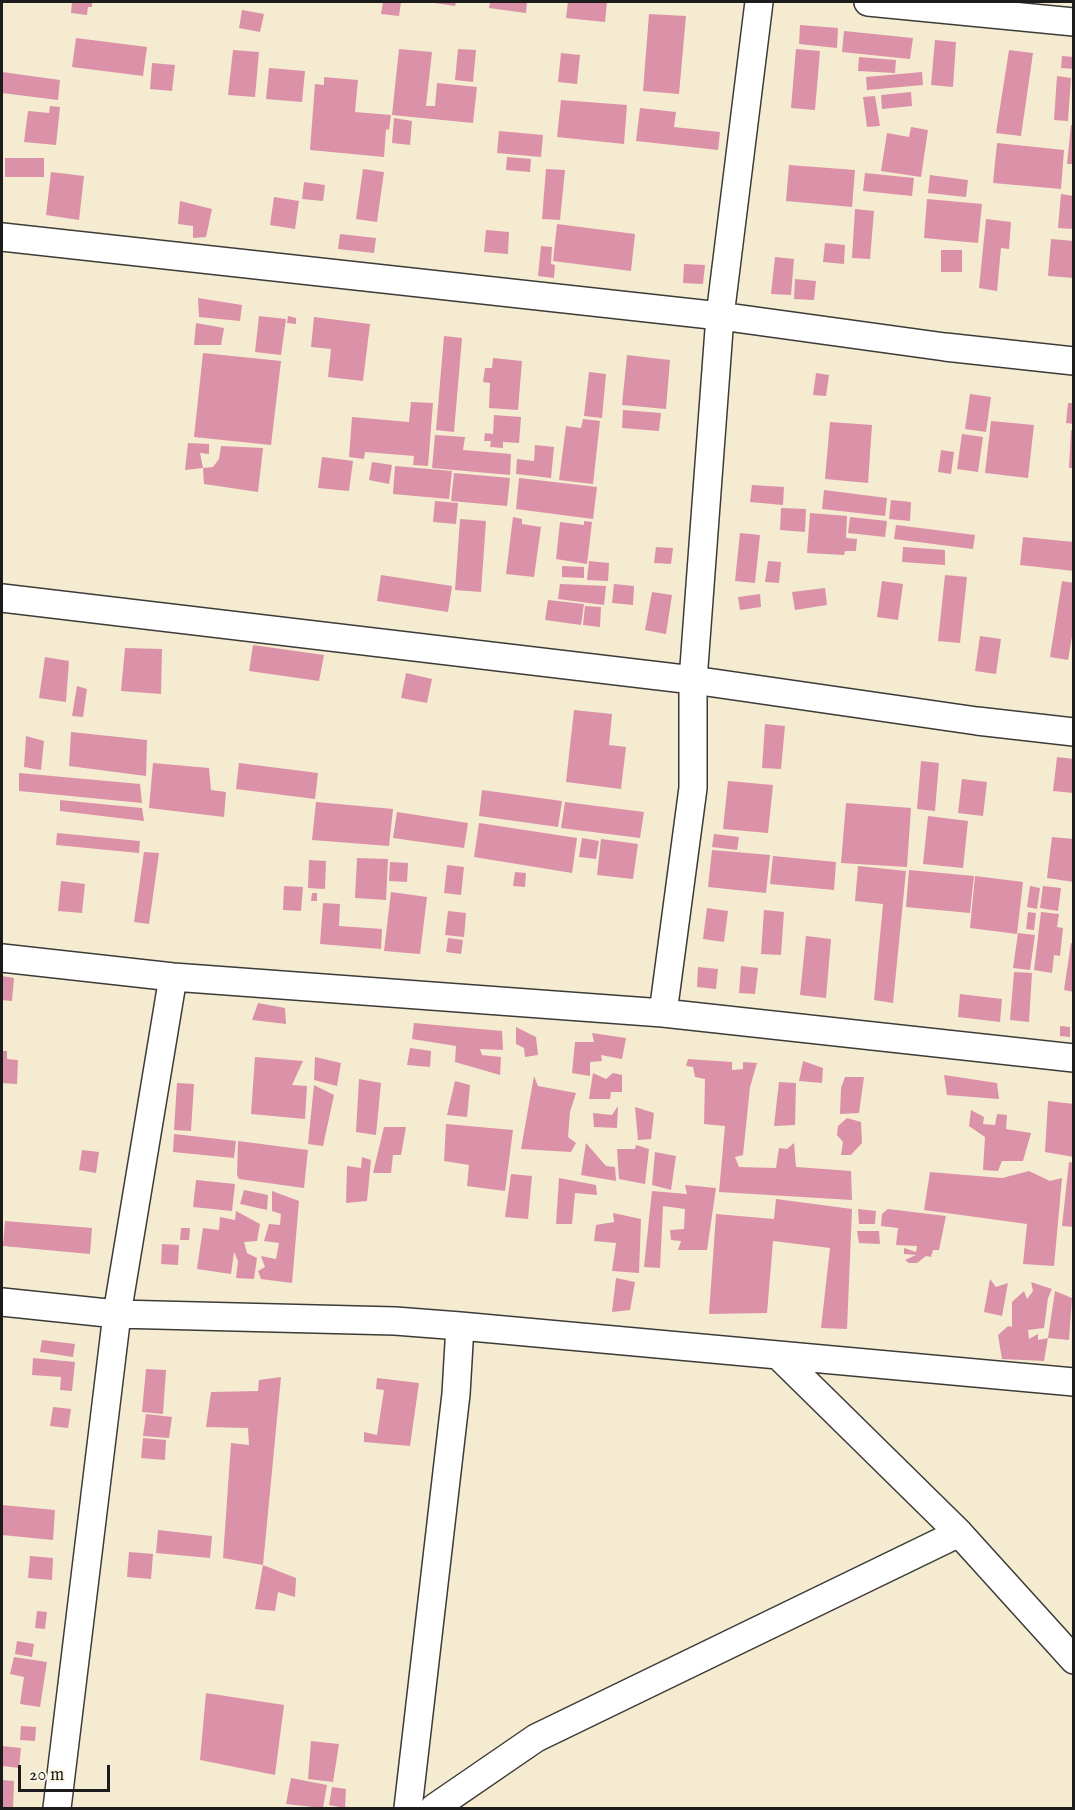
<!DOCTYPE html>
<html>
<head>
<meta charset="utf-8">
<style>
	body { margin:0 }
	#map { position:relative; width:1075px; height:1810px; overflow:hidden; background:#f4ebd1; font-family:"IM FELL English",serif }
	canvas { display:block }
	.frame { position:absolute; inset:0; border:3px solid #1c1c1c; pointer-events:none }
	.scale { position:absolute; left:18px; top:1765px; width:92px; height:27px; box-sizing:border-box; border:3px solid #1c1c1c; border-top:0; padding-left:8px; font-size:18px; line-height:21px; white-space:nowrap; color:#1c1c1c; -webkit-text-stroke:4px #fcf5e5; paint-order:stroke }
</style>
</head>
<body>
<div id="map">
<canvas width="1075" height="1810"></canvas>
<div class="frame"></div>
<div class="scale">20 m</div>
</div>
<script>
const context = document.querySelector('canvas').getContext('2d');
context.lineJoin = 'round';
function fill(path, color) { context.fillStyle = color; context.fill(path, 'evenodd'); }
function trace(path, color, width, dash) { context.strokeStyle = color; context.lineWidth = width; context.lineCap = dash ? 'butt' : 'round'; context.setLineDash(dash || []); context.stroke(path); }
fill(new Path2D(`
	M72,2H92V7H88L87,15L71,13Z
	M383,2H401L399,16L381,14Z
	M428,2H456L455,6Z
	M490,2H527L526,13L489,8Z
	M568,2H607L605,22L566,18Z
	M242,10L264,14L260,32L239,28Z
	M649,14L686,16L679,94L643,91Z
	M800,25L838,28L837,48L799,44Z
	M844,31L913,38L910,59L842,52Z
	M76,38L147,47L143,76L72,67Z
	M935,40L956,42L953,87L931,85Z
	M399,49L432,52L426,106H435L437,83L477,87L473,123L392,115Z
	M458,49L476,50L473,82L455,80Z
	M796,49L820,51L815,110L791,108Z
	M233,50L259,52L255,97L228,95Z
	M1009,50L1033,53L1021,136L996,133Z
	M561,53L580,55L577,84L558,82Z
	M1062,56L1074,57V69L1061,68Z
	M859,57L896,60L895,73L858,71Z
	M152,63L175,65L172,91L150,89Z
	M269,68L305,71L302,102L266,99Z
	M2,72L60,80L58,100L2,93Z
	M922,72L923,85L867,90L866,77Z
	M1057,76L1071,78L1068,121L1054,120Z
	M324,77L358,80L355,112L391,115L389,130L386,129L384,157L310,150L315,84L324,85Z
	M911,92L912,106L882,109L881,95Z
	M875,96L880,126L867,127L863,97Z
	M561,100L627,105L624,144L557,137Z
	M50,106L60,107L56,145L24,142L28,111L49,113Z
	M640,108L676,112L674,127L720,132L718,150L636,141Z
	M394,118L412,121L410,145L392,143Z
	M1071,125H1074V164H1067Z
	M911,127L928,130L921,177L881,171L887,133L909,137Z
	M499,131L543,135L541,157L497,153Z
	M997,143L1064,150L1061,189L993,183Z
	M507,157L531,159L530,172L506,170Z
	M5,158H44V177H5Z
	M789,165L855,170L852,207L786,201Z
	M363,169L384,172L377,222L356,219Z
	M546,169L565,170L560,220L542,219Z
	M51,172L84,176L79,220L46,215Z
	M865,173L914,178L912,196L863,191Z
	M930,175L968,180L966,197L928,193Z
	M304,182L325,185L323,201L302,199Z
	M1061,194L1074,196V229L1058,228Z
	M274,197L299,201L295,229L270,225Z
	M927,199L982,204L978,243L924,238Z
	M180,201L212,209L206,237L193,238V226L178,224Z
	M855,209L874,211L870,259L852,258Z
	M986,219L1011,222L1009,249L1001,248L997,291L979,288Z
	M557,224L635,234L631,271L553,261Z
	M486,230L509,232L508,254L484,252Z
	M340,234L376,238L374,253L338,249Z
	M1051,239L1074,241V278L1048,276Z
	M825,243L845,245L844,264L823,262Z
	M541,246L552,247L551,264L555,265L554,278L538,276Z
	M941,250H962V272H941Z
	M775,257L794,259L791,295L771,294Z
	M684,264L705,265L703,284L683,283Z
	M795,279L816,281L814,300L794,299Z
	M198,298L242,305L240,321L199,317Z
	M259,316L286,319L281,355L255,352Z
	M288,316L296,318V324L287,323Z
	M314,317L370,324L363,381L328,377L331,349L311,347Z
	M196,323L224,328L221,345H194Z
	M444,336L462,338L454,432L436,430Z
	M203,353L281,361L271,445L194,437Z
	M627,355L670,360L666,409L622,405Z
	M493,358L522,361L518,410L489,408L490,383L483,382L485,368H492Z
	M589,372L606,374L602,418L584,416Z
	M816,373L829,375L826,396L813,395Z
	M970,394L991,397L986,432L965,429Z
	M411,402L433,403L428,466L413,465L414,456L365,452L364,459L349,457L352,417L409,422Z
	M1068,403H1074V424L1066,423Z
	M623,410L661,413L659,431L622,428Z
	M494,415L521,417L519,443L503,442V448L490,447L491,441H484L485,433L493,434Z
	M583,419L600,421L593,484L559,480L566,426L581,428Z
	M991,421L1034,425L1028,478L985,473Z
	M830,422L872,425L868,483L825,479Z
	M1071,430H1074V468H1069Z
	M962,434L983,437L978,472L957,469Z
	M435,435L465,437L463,450L511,454L510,475L432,468Z
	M188,443L209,444V454L200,453L203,468L213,467L219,459L221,446L263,448L258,492L204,484L203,468L185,470Z
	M535,445L554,447L551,478L516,474L517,459L534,461Z
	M941,450L954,452L951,474L938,472Z
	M322,457L353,461L349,491L318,488Z
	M372,462L392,465L389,484L369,480Z
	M395,466L452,471L449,499L393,494Z
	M454,473L510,478L507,506L451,501Z
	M519,478L597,487L593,519L516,509Z
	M752,485L784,487L783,505L750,502Z
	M824,490L887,498L885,516L822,509Z
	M891,500L911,502L910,521L889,519Z
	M435,501L458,503L456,524L433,522Z
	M781,508L806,509L805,532L780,530Z
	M810,513L847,516L846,538L857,539L856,551H845L844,555L807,553Z
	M513,517L522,519V524L541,527L534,577L506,574Z
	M850,517L887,521L885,537L848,533Z
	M460,519L486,521L481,592L455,590Z
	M584,521L592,522L587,564L556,559L560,522L584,525Z
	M896,525L975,535L973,549L894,539Z
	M740,533L760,535L755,583L735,581Z
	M1023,537L1074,542V571L1020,565Z
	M656,547L673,548L671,564L654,563Z
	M903,547L945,550V565L902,562Z
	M589,561L609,563L608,581L587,580Z
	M768,561L781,562L779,583L765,582Z
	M562,566L584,567V578L562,577Z
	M381,575L452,586L448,612L377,601Z
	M945,575L967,577L960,643L938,641Z
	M882,581L903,584L898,620L877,617Z
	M1062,581L1074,583V625L1068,660L1050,657Z
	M560,584L606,586L604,605L558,599Z
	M614,584L634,586L633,605L612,603Z
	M825,588L827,605L795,610L792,592Z
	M652,592L672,595L666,634L645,630Z
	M760,594L761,607L740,610L738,597Z
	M548,600L584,604L581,625L545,620Z
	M585,606L601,607L600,627L583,625Z
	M980,636L1001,639L996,674L975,671Z
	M253,645L324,655L319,681L249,671Z
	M125,648L162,649L161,694L121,691Z
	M45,657L69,661L66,702L39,698Z
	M406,673L432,679L427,703L401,698Z
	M77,686L87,689L83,717L72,716Z
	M574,710L612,714L609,745L626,747L621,789L566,782Z
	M765,724L785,726L781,769L762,768Z
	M71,732L147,740L146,776L69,766Z
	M26,736L44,741L41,770L24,767Z
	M1057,757L1074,759V793L1053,791Z
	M921,761L939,763L935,811L917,809Z
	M153,763L209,768L211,790L226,792L224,817L149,808Z
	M239,763L318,773L315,799L236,789Z
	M19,773L140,784L142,803L19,791Z
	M962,779L987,782L983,816L958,813Z
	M728,781L773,785L768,833L723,829Z
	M482,790L562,801L558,827L479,816Z
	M60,800L142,808L144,821L60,811Z
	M316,802L393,809L389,846L312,840Z
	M565,802L644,812L640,838L561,828Z
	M846,803L911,808L907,867L841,863Z
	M397,812L468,823L464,848L393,838Z
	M928,816L968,821L963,868L923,864Z
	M479,823L577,838L572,873L474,857Z
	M57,833L140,841L139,853L56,845Z
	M714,834L739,837L737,850L712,847Z
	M1052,837L1074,839V882L1047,878Z
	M582,838L599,841L596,859L579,857Z
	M601,839L638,844L633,879L597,875Z
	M712,850L770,855L766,893L708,887Z
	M144,852L159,853L149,924L134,922Z
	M773,856L836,862L834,890L770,884Z
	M357,858L388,859L386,900L355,898Z
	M309,860L326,861L325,889L308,888Z
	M390,862L408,863L407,882L389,881Z
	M447,865L464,867L461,895L444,893Z
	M858,866L906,871L893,1003L874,1000L883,904L855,901Z
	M909,870L974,876L970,913L906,907Z
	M515,872L526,873L525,887L513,886Z
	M975,876L1023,882L1017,934L970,928Z
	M61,881L85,884L82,913L58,911Z
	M284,886L303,887L301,911L283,910Z
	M1030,886L1040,888L1037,909L1027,907Z
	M1043,886L1061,888L1058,911L1040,908Z
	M391,892L427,897L420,954L384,951Z
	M312,893H317V901H311Z
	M323,903L340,904L339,926L382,929L381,949L320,944Z
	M707,908L728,911L724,942L703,939Z
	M764,910L784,912L781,955L761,954Z
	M448,911L466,913L464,937L445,935Z
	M1028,912L1036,913L1034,930L1026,929Z
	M1041,912L1059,914L1057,927L1063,928L1060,956L1054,955L1052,973L1034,970Z
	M1018,933L1035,935L1030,970L1013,968Z
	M806,936L831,939L826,998L800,995Z
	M448,938L463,940L461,954L446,952Z
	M1071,943L1074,944V992L1064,990Z
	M741,966L758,968L755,994L739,993Z
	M698,967L718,969L716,989L697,987Z
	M1014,972L1032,973L1029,1022L1010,1020Z
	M2,976L14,978L12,1001L2,1000Z
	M960,994L1002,999L1000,1022L958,1017Z
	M258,1003L285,1008L286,1024L252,1020Z
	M414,1023L502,1031L503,1050L480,1049L482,1055L501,1057L500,1075L455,1062L456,1046L412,1039Z
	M1060,1026L1070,1027V1037L1060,1036Z
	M516,1027L536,1037L538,1055L525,1057L524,1048L516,1044Z
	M592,1033L626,1038L622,1059L601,1055L602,1061L590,1062V1076L572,1073L575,1042H594Z
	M410,1048L431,1051L430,1067L407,1065Z
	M2,1051H7V1059L18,1060L17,1084L2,1083Z
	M255,1057L303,1061L292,1085L307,1086L305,1119L251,1114Z
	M315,1057L341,1063L337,1086L314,1080Z
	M688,1059L732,1062V1070L743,1069V1062L757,1063L750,1087L743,1155L735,1157L739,1167L776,1168L779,1148L787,1149L794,1143L796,1167L851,1171L852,1200L719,1192L725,1126L704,1124L705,1079L695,1077L693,1067L686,1066Z
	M803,1061L823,1068L822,1083L799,1081Z
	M593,1073L606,1079L613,1073L622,1075V1092H611L610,1099H589Z
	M944,1075L997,1083L999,1099L947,1095Z
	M534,1076L538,1086L576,1093L570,1112L568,1137L576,1143L571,1152L521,1149Z
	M845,1077H864L859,1113L840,1114L841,1088Z
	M359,1079L381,1083L376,1135L356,1132Z
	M455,1081L470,1085L467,1117L447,1115Z
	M779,1082L796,1083L795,1125L774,1126Z
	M177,1083L194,1084L191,1131L174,1130Z
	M314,1085L334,1095L323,1146L308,1144Z
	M1048,1101L1074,1104V1157L1045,1152Z
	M618,1106L617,1128L594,1127L593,1113L612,1115Z
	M635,1107L654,1113L651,1139L638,1140Z
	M971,1110L984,1117L983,1124L995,1125L997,1114L1007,1115L1006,1129L1031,1133L1023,1161H1002L998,1171L983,1170L985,1137L969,1126Z
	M847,1118L861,1122L862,1143L851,1155H841L843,1142L837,1135L838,1126Z
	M446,1124L513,1130L505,1191L467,1186L469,1165L444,1161Z
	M384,1127H406L401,1155H393L391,1173H373Z
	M174,1134L236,1141L234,1158L173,1152Z
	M238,1141L308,1150L304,1188L239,1179L237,1175Z
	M586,1143L606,1166L615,1167L616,1181L581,1175Z
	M636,1145L649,1149L645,1184L619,1179L617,1149H635Z
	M82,1150L99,1152L96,1173L79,1170Z
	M655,1152L676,1156L671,1190L652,1185Z
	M362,1157L371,1160L367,1201L346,1203L347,1166L361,1168Z
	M1069,1162L1074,1163V1227L1062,1226Z
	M1029,1171L1050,1181L1062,1178L1054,1266L1023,1264L1027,1224L924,1210L930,1172L1002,1178Z
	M511,1174L532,1176L528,1219L505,1217Z
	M559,1178L596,1185L597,1195L575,1193L572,1224H556Z
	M196,1180L235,1184L232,1211L193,1207Z
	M685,1185L716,1188L707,1250H678L681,1241L671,1240L670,1230L684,1229L685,1209L663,1206L660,1268L644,1267L652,1191L687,1194Z
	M244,1190L268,1195L267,1210L240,1204Z
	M272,1191L299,1201L292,1283L261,1279L258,1271L265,1267L261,1256L276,1259L279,1243L264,1241L269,1224L280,1225L281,1214L272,1211Z
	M776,1199L852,1209L847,1329L821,1328L830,1248L773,1241L767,1313L709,1314L716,1214L774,1219Z
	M858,1209L876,1211L875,1224H859Z
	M888,1209L946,1216L939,1250H933L931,1257L926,1256L917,1263H909L905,1260L916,1255L904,1254V1248L916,1252L917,1246L896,1245L898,1228L881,1226L882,1214Z
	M236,1211L260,1224L257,1241L244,1242L247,1253L257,1258L254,1279L236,1278L238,1261L234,1252L231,1274L197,1269L203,1228L219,1230L220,1217L235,1220Z
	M613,1213L641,1219L639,1273L612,1271L616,1243L594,1241L596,1225L614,1222Z
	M5,1221L92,1228L90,1254L3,1246Z
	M181,1228H190L189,1240H180Z
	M857,1231H879L880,1244L859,1243Z
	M162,1244L179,1245L178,1265L161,1264Z
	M616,1278L635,1282L630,1310L612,1312Z
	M990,1279L996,1287L1008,1283L1002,1316L984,1312Z
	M1031,1282L1052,1289L1048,1298L1044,1328L1028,1330L1029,1339L1038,1334V1340L1048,1338L1044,1361L1002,1359L998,1335L1008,1326L1012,1327V1302L1024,1291L1027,1299L1033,1291Z
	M1055,1291L1072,1298L1069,1340L1048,1338Z
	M42,1340L75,1344L73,1357L40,1352Z
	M33,1358L75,1362L72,1391L60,1390L61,1377L32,1375Z
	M146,1369L166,1370L163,1414L142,1412Z
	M281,1377L263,1565L296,1578L295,1597L278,1592L275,1611L255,1609L263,1565L223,1558L231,1443L249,1445L248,1428L206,1427L211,1392L258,1391L259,1380Z
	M377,1378L419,1383L410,1446L364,1442V1432L377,1435L384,1390L376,1389Z
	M53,1407L71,1409L68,1428L50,1426Z
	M146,1414L172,1417L169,1438L143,1436Z
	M143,1438L166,1440L165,1460L141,1458Z
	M2,1505L55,1510L53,1540L2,1535Z
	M158,1530L212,1536L210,1558L156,1553Z
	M129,1552L153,1554L151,1579L127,1577Z
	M30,1556L53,1558L52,1580L28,1578Z
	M37,1611L47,1612L45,1629L35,1628Z
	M17,1641L34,1644L32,1657L15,1654Z
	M14,1657L47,1662L40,1707L20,1704L24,1677L10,1674Z
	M206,1693L284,1705L275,1775L200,1760Z
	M21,1726L36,1727L35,1741L20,1740Z
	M311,1741L339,1744L333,1782L308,1779Z
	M2,1746L21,1748L19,1768L2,1766Z
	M291,1778L327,1785L323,1808L286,1804Z
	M2,1780L14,1781L13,1808H2Z
	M332,1787L346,1789L345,1808L329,1805Z`), '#db92a8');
const street = new Path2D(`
	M868,2L1074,22
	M2,237L720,316L945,347L1074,361
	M2,598L693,680L977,721L1074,732
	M2,958L173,977L663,1013L1074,1058
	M663,1013L693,788V680L720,316L759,2
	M2,1302L117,1314L395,1321L460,1326L1074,1382
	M778,1355L959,1533L1074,1660
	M57,1808L117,1314L173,977
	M408,1808L456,1394L460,1326
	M434,1808L536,1738L959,1533`);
trace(street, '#3c3b37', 30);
trace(street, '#fff', 27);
</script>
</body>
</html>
